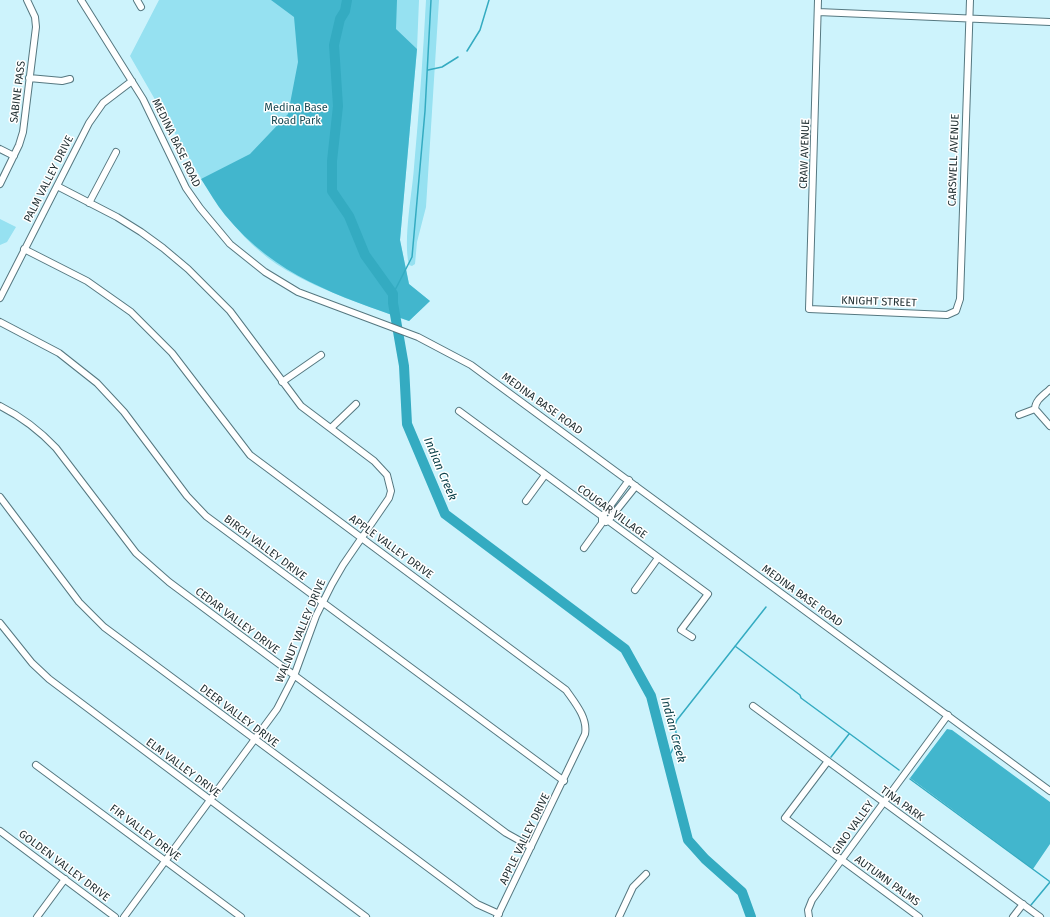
<!DOCTYPE html>
<html>
<head>
<meta charset="utf-8">
<style>
	body { margin:0 }
	canvas { display:block; background:#cdf3fc }
</style>
</head>
<body>
<canvas width="1050" height="917"></canvas>
<script>
const context = document.querySelector('canvas').getContext('2d');
context.lineJoin = 'round';
function fill(path, color) { context.fillStyle = color; context.fill(path, 'evenodd'); }
function trace(path, color, width, dash) { context.strokeStyle = color; context.lineWidth = width; context.lineCap = dash ? 'butt' : 'round'; context.setLineDash(dash || []); context.stroke(path); }
function drawText(font, color, halo, rows, align = 'center') {
  context.font = font + ' "Fira Sans",sans-serif'; context.lineWidth = 3; context.setLineDash([]); context.textBaseline = 'middle'; context.strokeStyle = halo; context.fillStyle = color; for (const [text, x, y, turn = 0] of rows) {
    context.save(); context.translate(x, y); context.rotate((+turn || 0) * Math.PI / 180); context.textAlign = isNaN(turn) ? turn : align; if (halo) context.strokeText(text, 0, 0); context.fillText(text, 0, 0); context.restore();
  }
}
fill(new Path2D(`
	M159,0H419L417,49L400,240L409,284L430,301L409,321C367,306 324,292 286,270C236,241 206,188 179,140C162,112 146,84 130,56Z
	M426,0H439L426,207L417,242L415,264L412,266L409,265C403,239 412,195 414,167C419,112 423,56 426,0Z
	M0,219L16,227L7,242L0,245Z`), '#96e1f1');
fill(new Path2D(`
	M271,0H397L396,29L417,49L400,240L409,284L430,301L409,321C337,295 276,277 225,215C216,204 209,191 201,179L250,154L288,114L298,62L294,17Z
	M947,729L952,730L1050,802V844L1033,869L910,778Z`), '#42b6cd');
trace(new Path2D(`
	M467,51L480,30L489,0
	M428,70L442,67L458,57
	M393,294L412,257L425,111L431,0
	M735,646L800,695L801,698L899,770
	M831,757L849,734
	M667,761L677,740L675,725L677,720L766,607
	M910,779L1049,881
	M1031,905L1050,882`), '#34abc1', 1.5);
trace(new Path2D(`
	M347,0L345,11L340,19L334,45L338,106L332,161V191L349,216L365,255L393,294V303L404,366L407,424L445,514L625,649L651,696L688,840L705,859L742,892L751,917`), '#34abc1', 10);
const minor = new Path2D(`
	M81,0L143,99L186,188L200,208L230,244L265,272L298,292L418,337L471,365L1050,791
	M137,0L141,7
	M818,0L809,309L947,315L956,311L960,299L970,0
	M818,12L1050,22
	M29,78L62,81L70,79
	M0,149L14,156
	M0,184L19,145L23,132L36,27L35,17L27,0
	M57,186L117,217L141,232L163,248L188,269L230,311L301,406L374,461L387,475L391,491L389,498L343,565L332,584L316,616L294,676L277,709L124,917
	M89,203L116,152
	M24,249L87,281L131,312L172,353L250,455L566,690C575,703 588,718 585,734L497,917
	M0,298L89,123L103,103L132,81
	M0,322L59,353L97,383L124,412L187,496L206,516L564,781
	M282,382L321,355
	M1050,389C1044,395 1035,400 1035,409L1050,426
	M0,406C22,417 39,430 56,448L136,553L169,582L506,833L531,847
	M459,411L708,594L681,630L692,637
	M1019,415L1035,409
	M331,428L356,404
	M0,497L79,602L104,627L477,904L499,914
	M526,501L545,475
	M606,522L608,521L636,486
	M584,548L602,523V517L629,480
	M635,590L658,558
	M0,623L32,663L49,679L366,917
	M753,706L1040,917
	M828,761L785,818L919,917
	M36,765L241,917
	M0,831L115,917
	M37,917L65,879
	M619,917L633,887L646,874
	M809,917L808,910L812,900L948,715
	M1013,917L1023,904`);
trace(minor, '#567880', 8);
trace(minor, '#fff', 6);
drawText('11px', '#1f2e31', '#fff', [
	["SABINE PASS",18,92,-83],
	["MEDINA BASE ROAD",176,143,64],
	["CRAW AVENUE",805,154,-88],
	["CARSWELL AVENUE",954,160,-88],
	["PALM VALLEY DRIVE",49,179,-63],
	["KNIGHT STREET",879,302,2],
	["MEDINA BASE ROAD",542,404,36],
	["COUGAR VILLAGE",612,512,36],
	["APPLE VALLEY DRIVE",391,547,36],
	["BIRCH VALLEY DRIVE",265,548,37],
	["MEDINA BASE ROAD",802,596,36],
	["CEDAR VALLEY DRIVE",237,621,37],
	["WALNUT VALLEY DRIVE",301,631,-67],
	["DEER VALLEY DRIVE",239,716,37],
	["ELM VALLEY DRIVE",183,768,37],
	["TINA PARK",902,804,36],
	["GINO VALLEY",853,828,-54],
	["FIR VALLEY DRIVE",145,833,37],
	["APPLE VALLEY DRIVE",525,839,-64],
	["GOLDEN VALLEY DRIVE",64,866,37],
	["AUTUMN PALMS",887,881,36]
]);
drawText('11px', '#184953', '#fff', [
	["Medina Base",296,108],
	["Road Park",296,121]
]);
drawText('italic 12px', '#0b4049', '#fff', [
	["Indian Creek",440,469,67],
	["Indian Creek",673,730,75]
]);
</script>
</body>
</html>
